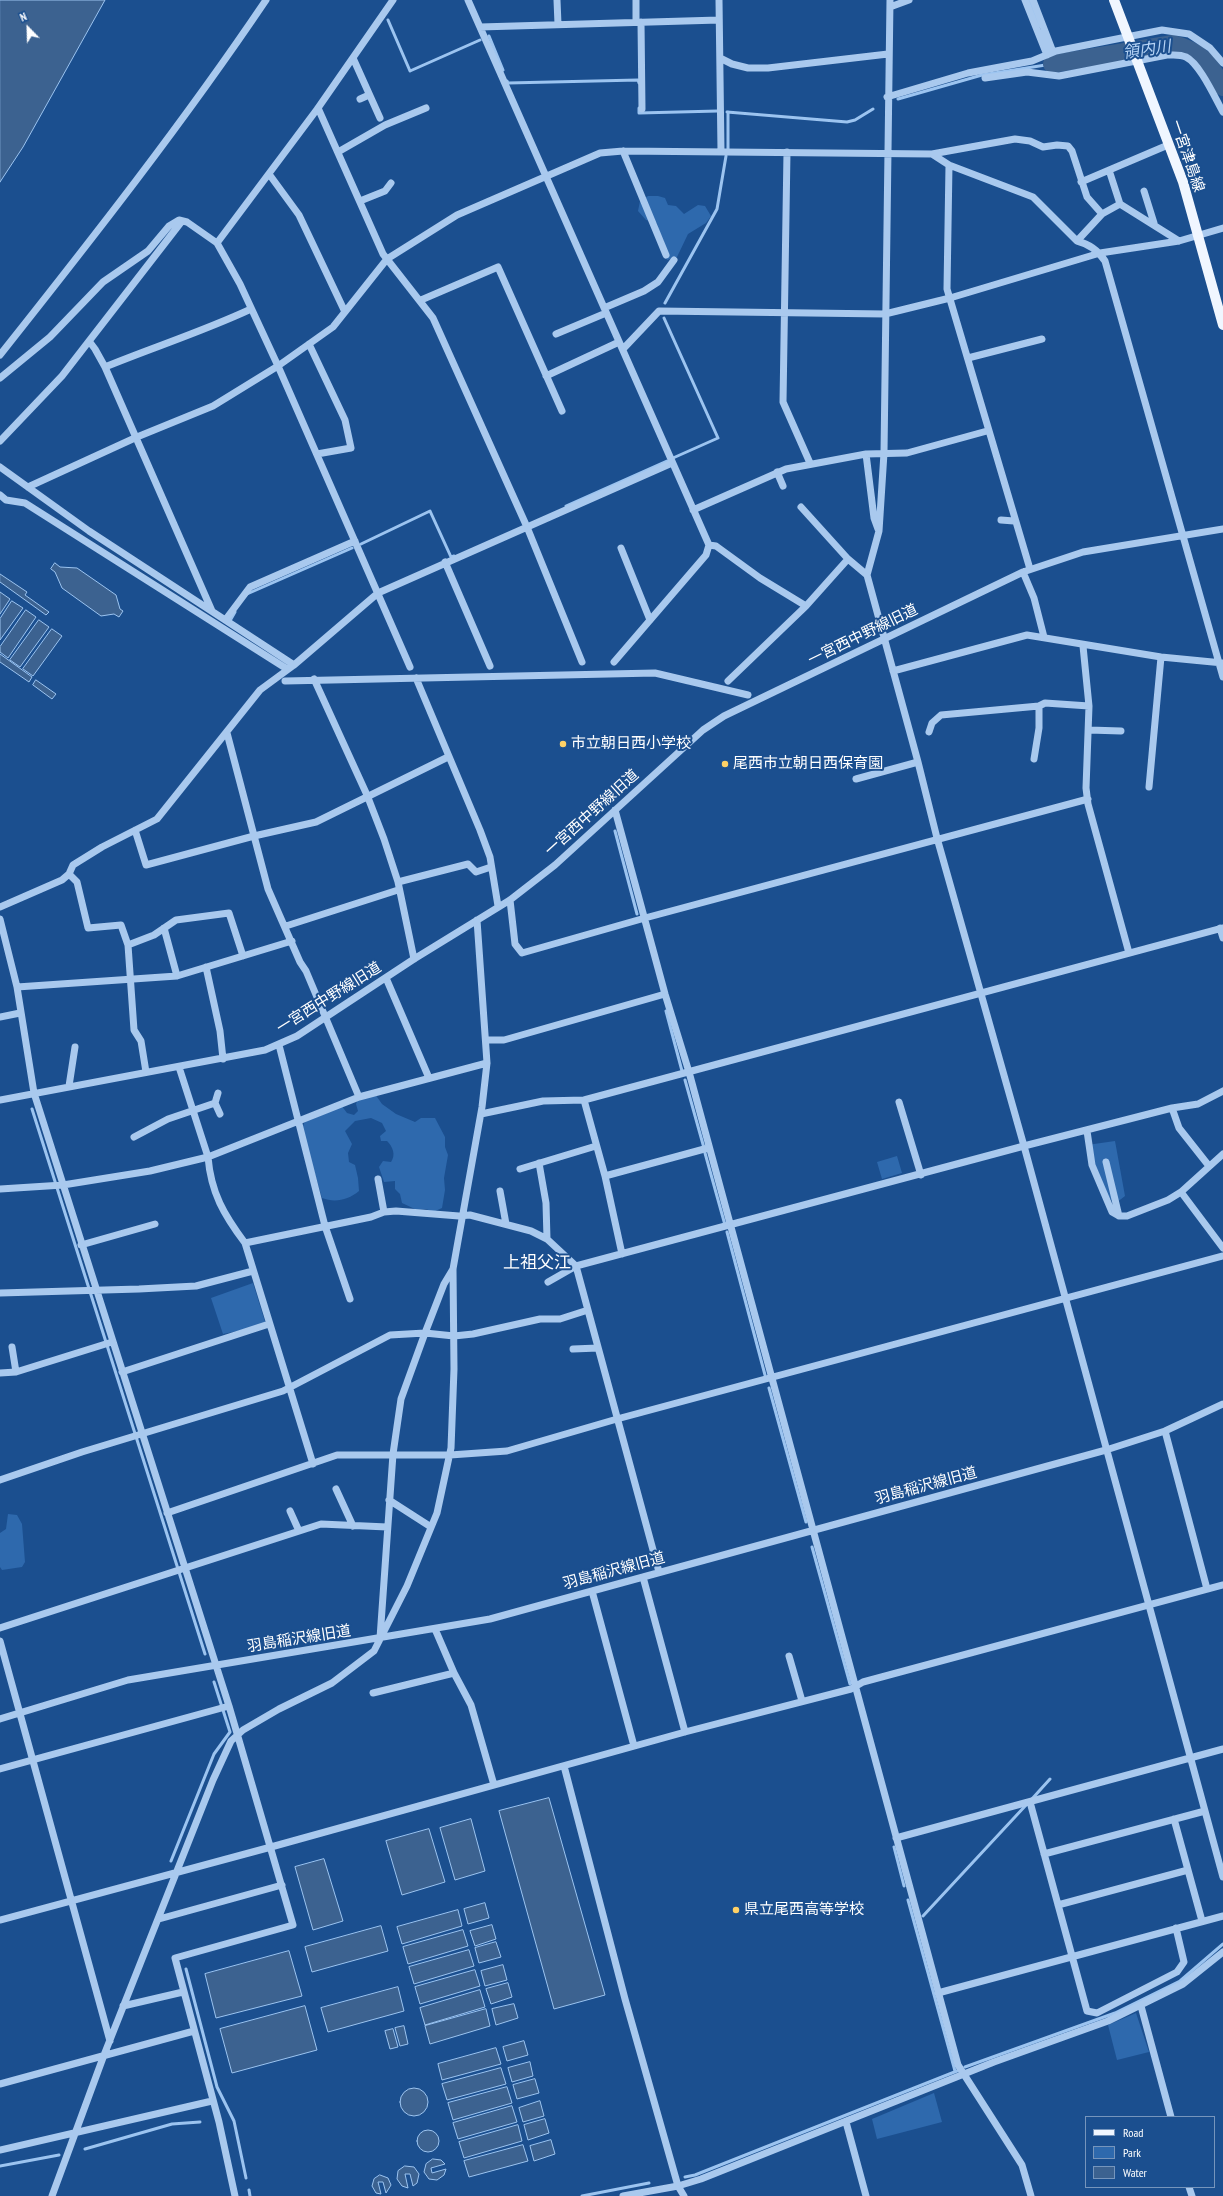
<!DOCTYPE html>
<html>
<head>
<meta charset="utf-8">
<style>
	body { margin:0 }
	#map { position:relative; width:1223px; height:2196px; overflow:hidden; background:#1b4f8f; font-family:"PT Sans Narrow",sans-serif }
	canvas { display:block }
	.legend { position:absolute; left:1085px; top:2116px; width:130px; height:72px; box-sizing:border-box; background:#1b4f8f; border:1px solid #7695bc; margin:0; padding:5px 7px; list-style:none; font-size:12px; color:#fff }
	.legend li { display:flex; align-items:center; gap:8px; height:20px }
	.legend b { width:20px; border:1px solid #7695bc }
	.north { position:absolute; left:8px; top:8px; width:40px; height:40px; -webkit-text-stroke:3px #1b4f8f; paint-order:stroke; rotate:337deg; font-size:11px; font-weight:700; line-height:16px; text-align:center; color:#fff }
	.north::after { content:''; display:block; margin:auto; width:14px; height:18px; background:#fff; clip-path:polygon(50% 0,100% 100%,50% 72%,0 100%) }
</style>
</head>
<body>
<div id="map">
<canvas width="1223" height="2196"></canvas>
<ul class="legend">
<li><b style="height:5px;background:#f0f6ff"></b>Road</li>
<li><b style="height:11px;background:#2e69ad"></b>Park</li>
<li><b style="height:11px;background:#3c6290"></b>Water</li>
</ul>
<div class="north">N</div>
</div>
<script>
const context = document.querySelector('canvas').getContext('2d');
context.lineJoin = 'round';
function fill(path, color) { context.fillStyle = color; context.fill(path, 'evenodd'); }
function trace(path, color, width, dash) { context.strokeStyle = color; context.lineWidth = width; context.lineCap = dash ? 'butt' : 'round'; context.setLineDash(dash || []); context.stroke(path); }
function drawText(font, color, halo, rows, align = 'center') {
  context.font = font + ' "PT Sans Narrow","Noto Sans JP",sans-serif'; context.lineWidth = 4; context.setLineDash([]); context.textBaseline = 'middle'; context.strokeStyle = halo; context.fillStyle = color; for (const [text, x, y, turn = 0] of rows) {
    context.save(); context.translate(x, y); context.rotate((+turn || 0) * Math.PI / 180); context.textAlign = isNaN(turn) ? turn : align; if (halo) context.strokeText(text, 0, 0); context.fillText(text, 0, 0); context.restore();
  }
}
fill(new Path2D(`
	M648,196H658L665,198L668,205L676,206L684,214L698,205L705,206L711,216L706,223L688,234L677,257L667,260L662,249L664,241L659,234L657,223L646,220L638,211L640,201Z
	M375,1094L382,1104L396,1114L415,1122L421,1118H435L445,1137V1147L448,1155L444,1178L445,1190L442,1208L433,1212L426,1209L417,1210L402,1203L400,1194L395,1189V1181L384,1182L379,1167L383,1161L391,1162C396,1155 393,1147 387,1141H381L380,1136L386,1131L382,1123L371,1118L355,1121L345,1131L352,1144L348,1153L349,1162L355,1165L358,1178L359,1191C348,1200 335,1203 322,1198L302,1129L306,1118L341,1105L347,1113L354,1115L358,1111L356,1104L358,1099Z
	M1115,1141L1125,1196L1116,1203L1104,1195L1087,1145Z
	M897,1156L902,1173L882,1179L877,1162Z
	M253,1283L266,1325L223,1334L211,1298Z
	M8,1514L17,1515L22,1524L25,1562L22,1567L2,1570L0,1567V1533L6,1529Z
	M1136,2013L1149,2052L1117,2060L1108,2025Z
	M934,2093L942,2122L877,2139L872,2119Z`), '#2e69ad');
const water = new Path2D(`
	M0,0H105L23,147L0,182Z
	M55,563L60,567L77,568L116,595L120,609L123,611L119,617L114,614L101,616L62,588L55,572L51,569Z
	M0,574L27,592L25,595L49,612L46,615L0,582Z
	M0,592L10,599L0,614Z
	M12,601L23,608L0,640V619Z
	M26,610L36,617L8,658L0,652V647Z
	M39,620L49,627L20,667L10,660Z
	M52,629L62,636L33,676L23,669Z
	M0,654L32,677L29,682L0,662Z
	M36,680L56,694L52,699L33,685Z
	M549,1798L605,1995L554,2009L499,1811Z
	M471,1819L485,1871L455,1880L440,1828Z
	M429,1829L445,1882L402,1895L386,1841Z
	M324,1859L343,1921L313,1930L295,1867Z
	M485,1903L489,1918L468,1924L464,1909Z
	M458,1910L462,1926L402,1944L397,1927Z
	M492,1925L496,1939L475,1946L470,1931Z
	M381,1926L388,1951L312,1972L305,1947Z
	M463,1930L468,1946L408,1964L403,1947Z
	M496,1942L501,1957L479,1963L475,1948Z
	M469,1950L474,1966L414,1984L409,1967Z
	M289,1951L302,1996L216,2018L205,1974Z
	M503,1965L507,1980L485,1986L481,1971Z
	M475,1970L480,1986L420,2004L415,1987Z
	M508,1983L512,1997L491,2004L486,1989Z
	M398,1987L404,2011L328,2032L321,2008Z
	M480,1990L485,2007L425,2025L420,2008Z
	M514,2004L518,2018L496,2025L492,2009Z
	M305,2006L317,2050L232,2073L220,2029Z
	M486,2009L490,2026L430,2044L425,2026Z
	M404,2026L408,2044L400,2046L395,2028Z
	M393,2029L398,2047L390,2049L385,2031Z
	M524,2041L528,2055L507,2061L503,2047Z
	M496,2048L501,2064L442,2080L438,2064Z
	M530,2062L533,2076L512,2082L508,2068Z
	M501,2068L506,2084L447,2100L442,2084Z
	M535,2079L539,2093L517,2099L513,2085Z
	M507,2087L512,2103L453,2120L448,2103Z
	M400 2102a14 14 0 1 1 28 0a14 14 0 1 1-28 0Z
	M540,2101L544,2116L523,2122L519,2108Z
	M512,2106L517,2122L458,2139L453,2123Z
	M545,2119L549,2133L528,2140L524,2125Z
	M518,2125L522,2141L464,2158L459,2142Z
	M417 2141a11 11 0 1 1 22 0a11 11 0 1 1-22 0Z
	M551,2140L555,2154L534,2161L530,2146Z
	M523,2145L528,2161L469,2177L464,2161Z
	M433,2159L441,2160L445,2164L431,2168L432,2173L446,2169L444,2175L437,2180L429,2179L424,2172L426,2164Z
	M405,2166L414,2167L419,2174L417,2183L413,2186L410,2174H405L408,2188L402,2186L397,2179L398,2171Z
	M380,2175L388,2178L391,2185L386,2193L383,2182H378L381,2194L376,2193L372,2186L374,2179Z`);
fill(water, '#3c6290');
trace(water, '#9cc4f0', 1);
trace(new Path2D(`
	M1029,0L1039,26
	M388,20L410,71L480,40
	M489,36L503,70
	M507,81L508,83L638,80L639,83
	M898,99L982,75L1052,64L1050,56
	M639,108V113L718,111
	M727,112L847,122L855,120L873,109
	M728,149V112
	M665,303L717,209L726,156
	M664,318L718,438L673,458
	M566,506L667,461
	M361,544L430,511L451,557L454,556
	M247,594L352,548
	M231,619L235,612
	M615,831L637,914
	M666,1011L682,1071
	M685,1080L704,1148
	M32,1109L205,1654
	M705,1153L725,1225
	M727,1232L765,1375
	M769,1388L806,1522
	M812,1547L850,1684
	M1031,1800L1050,1779
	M894,1847L904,1886
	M171,1861L214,1754L230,1732L214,1682
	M908,1900L955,2071
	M923,1916L1027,1804
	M186,1969L217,2087L234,2121L246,2178
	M965,2067L1115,2013L1180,1981L1223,1944
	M85,2149L172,2124L200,2122
	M0,2166L59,2155
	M685,2177L695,2175L957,2071
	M249,2190L250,2196
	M582,2196L649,2183`), '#9cc4f0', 3);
trace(new Path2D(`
	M1052,64L1173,44C1201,51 1209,63 1223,87`), '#3c6290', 18);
trace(new Path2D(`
	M468,0L709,545L706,555L614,662
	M557,0L558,24
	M636,0V22
	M719,0L721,151
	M890,0L884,453L879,531L867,575L918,762L937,838L1024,1146L1223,1877
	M1025,0L1047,55
	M1033,0L1053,52
	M890,7L909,0
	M641,22L642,109
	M480,27L719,20
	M353,58L380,118
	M720,58L732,64L748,68H768L888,54
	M985,78L1027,72L1059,76L1167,55C1174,55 1180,54 1186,57C1200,64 1215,98 1223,112
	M887,97L968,73L1032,61L1056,51L1162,30L1189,34L1210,48L1223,63
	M360,99L369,95
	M318,108L383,254L433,318L527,527L582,662
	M623,151L666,255
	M338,152L385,125L426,108
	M787,152L783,402L810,463
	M932,154L1015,139L1030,141L1043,147L1057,145L1068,146L1072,151L1087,197L1102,214
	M949,165L1033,197L1077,241C1089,244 1098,250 1105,261L1223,677
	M1109,170L1120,204L1179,241
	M269,174L299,215L345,312
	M1081,182L1168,145
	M1144,191L1154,223
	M360,201L385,191L391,183
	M1077,241L1102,214L1120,204
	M217,243L240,284L278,366L410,667
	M421,300L498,267L562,411
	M604,308L644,291L658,282L674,260
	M556,334L606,313
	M89,341L95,349L105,367L212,611
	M309,344L345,420L351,448L317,454
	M623,349L659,311L885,314L950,298L1100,253L1179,241L1223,228
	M0,355C92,239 183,123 266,0
	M968,358L1042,339
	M105,367C154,347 204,331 251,309
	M546,376L619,342
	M0,378L50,337L103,282L148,251L169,226L179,220L187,222L217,243L318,108L393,0
	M0,441L62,376L182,221
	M866,454L874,518L878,529
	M0,467L89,531L294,665
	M777,472L783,486
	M28,487L137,437L213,406L278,366L333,327L387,259L457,215L600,153L623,151L932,154L949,165L947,289L1030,569
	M0,495L6,500L25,503L287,669
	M801,507L848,559L867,575
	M693,510L786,469L866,454L907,453L987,431
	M1001,520L1014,521
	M709,545L716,546L760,578L806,606
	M621,548L650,620
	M445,562L490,666
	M1023,572L1034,598L1044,637
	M226,619L250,587L355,541
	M1083,646L1089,706L1086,788L1088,804L1129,953
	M893,671L1027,635L1161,657L1223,663
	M416,678L480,830L490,857L498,906
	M314,679L367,795L384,839L398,882L414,959
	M285,681L655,673L748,695
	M728,681L806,606L848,559
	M1089,730L1121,731
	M929,732L932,723L941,715L1039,706
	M227,733L268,889L300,962L306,971L359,1097
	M1034,759L1039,728V706L1045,703L1089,706
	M856,779L918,762
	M1149,787L1161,657
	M615,810L665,994L689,1072L958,2065L1022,2165L1031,2196
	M135,830L146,865L254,836L316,822L448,757
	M69,874L77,882L88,928L121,925L128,945L134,1030L141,1041L146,1072
	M398,882L468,864L476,872L491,867
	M510,900L515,944L522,953L645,918L1088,799
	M0,907L62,880L69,874L73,865L102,847L157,819L260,690L294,665L378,593L672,463
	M0,919L17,987L34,1093L229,1706L293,1925L175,1958L219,2122L235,2196
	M286,926L398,890
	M164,928L177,976
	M1220,928L1223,938
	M128,945L154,935L176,920L229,913L243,956
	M206,967L220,1031L223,1059
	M386,978L429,1078
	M17,987L177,976L292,941
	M0,1017L20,1013
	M486,1040H504L665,994
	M279,1045L325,1226L350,1299
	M179,1067L208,1157C211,1193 224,1215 245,1243L313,1464
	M69,1086L75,1047
	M218,1093L215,1103L220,1114
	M0,1100L265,1050L297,1036L414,959L510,900L555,865L703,730L724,716L1023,572L1083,552L1223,529
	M584,1100L605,1176L622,1254
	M899,1102L921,1175
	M1172,1108L1179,1128L1209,1166
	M481,1114L543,1101L584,1100L1223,928
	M1087,1131L1092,1165L1112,1212L1119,1216H1127L1168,1200L1181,1192L1223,1154
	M134,1137L168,1119L215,1103
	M1106,1162L1119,1216
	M539,1163L546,1203L547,1239
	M520,1169L596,1146
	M605,1176L708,1148
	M378,1179L384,1212
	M0,1189L63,1185L150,1171L208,1157L359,1097L487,1063
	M500,1191L506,1224
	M1181,1192L1223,1248
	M245,1243L371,1217L384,1212L396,1211L459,1216L470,1215L531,1231L547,1239L576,1266L659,1572
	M81,1245L155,1224
	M548,1282L576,1266L1024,1146L1172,1108L1198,1104L1223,1091
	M0,1293L139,1289L196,1286L253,1271
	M12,1347L16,1372
	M573,1349L598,1348
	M122,1372L269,1324
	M0,1373L16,1372L112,1342
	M1165,1431L1207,1589
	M0,1480L82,1452L283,1391L390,1335L425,1333L454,1336L473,1334L540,1319H560L588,1310
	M336,1489L353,1526
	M389,1500L431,1527
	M290,1511L299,1531
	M167,1513L337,1455H450L507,1451L617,1419L1223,1256
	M643,1577L685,1732
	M592,1591L634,1746
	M0,1628L321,1524L387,1527
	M435,1629L454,1673L471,1705L494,1785
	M380,1638L393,1454L401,1399L425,1333L444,1284L453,1269
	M0,1641L110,2041
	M789,1656L802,1701
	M373,1693L454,1673
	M0,1719L128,1680L490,1619L1106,1450L1165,1431L1223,1404
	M564,1766L625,1999L678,2186L684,2196
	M0,1769L229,1706
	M1030,1802L1087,2011L1097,2013L1177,1972L1184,1962L1176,1928
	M1174,1819L1202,1921
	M896,1838L1223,1749
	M1044,1854L1205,1811
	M1058,1905L1188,1870
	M159,1919L282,1885
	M0,1920L271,1847L685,1732L851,1689L863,1682L1223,1585
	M938,1993L1223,1916
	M123,2006L183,1992
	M1141,2006L1171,2117
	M0,2084L194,2031
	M846,2122L866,2196
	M0,2150L212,2101
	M1189,2187L1192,2196
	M52,2196L104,2055L213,1780L231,1741L243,1730L279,1709L332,1683L374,1651L407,1586L437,1513L451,1448L454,1369L453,1269L482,1107L487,1063L477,920
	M623,2196L678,2186L701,2179L994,2062L1108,2021L1183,1984L1223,1952`), '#a9c9ee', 7);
trace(new Path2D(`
	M1114,0L1183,182L1223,325`), '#f0f6ff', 10);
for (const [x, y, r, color] of [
	[563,744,4,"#ffd166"],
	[725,764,4,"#ffd166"],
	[736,1910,4,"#ffd166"]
]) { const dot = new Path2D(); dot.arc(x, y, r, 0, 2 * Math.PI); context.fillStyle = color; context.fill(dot); trace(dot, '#1b4f8f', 1.5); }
drawText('15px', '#fff', '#1b4f8f', [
	["一宮津島線",1187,156,71],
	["一宮西中野線旧道",863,635,-26],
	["一宮西中野線旧道",592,813,-42],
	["一宮西中野線旧道",329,998,-32],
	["羽島稲沢線旧道",926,1486,-15],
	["羽島稲沢線旧道",614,1571,-15],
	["羽島稲沢線旧道",299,1639,-9]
]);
drawText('15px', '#fff', '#1b4f8f', [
	["市立朝日西小学校",571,744],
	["尾西市立朝日西保育園",733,764],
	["県立尾西高等学校",744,1910]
], 'left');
drawText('italic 16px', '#b5d3f5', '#1b4f8f', [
	["領内川",1147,50,-8]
]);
drawText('17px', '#fff', '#1b4f8f', [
	["上祖父江",537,1263]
]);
</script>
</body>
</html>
